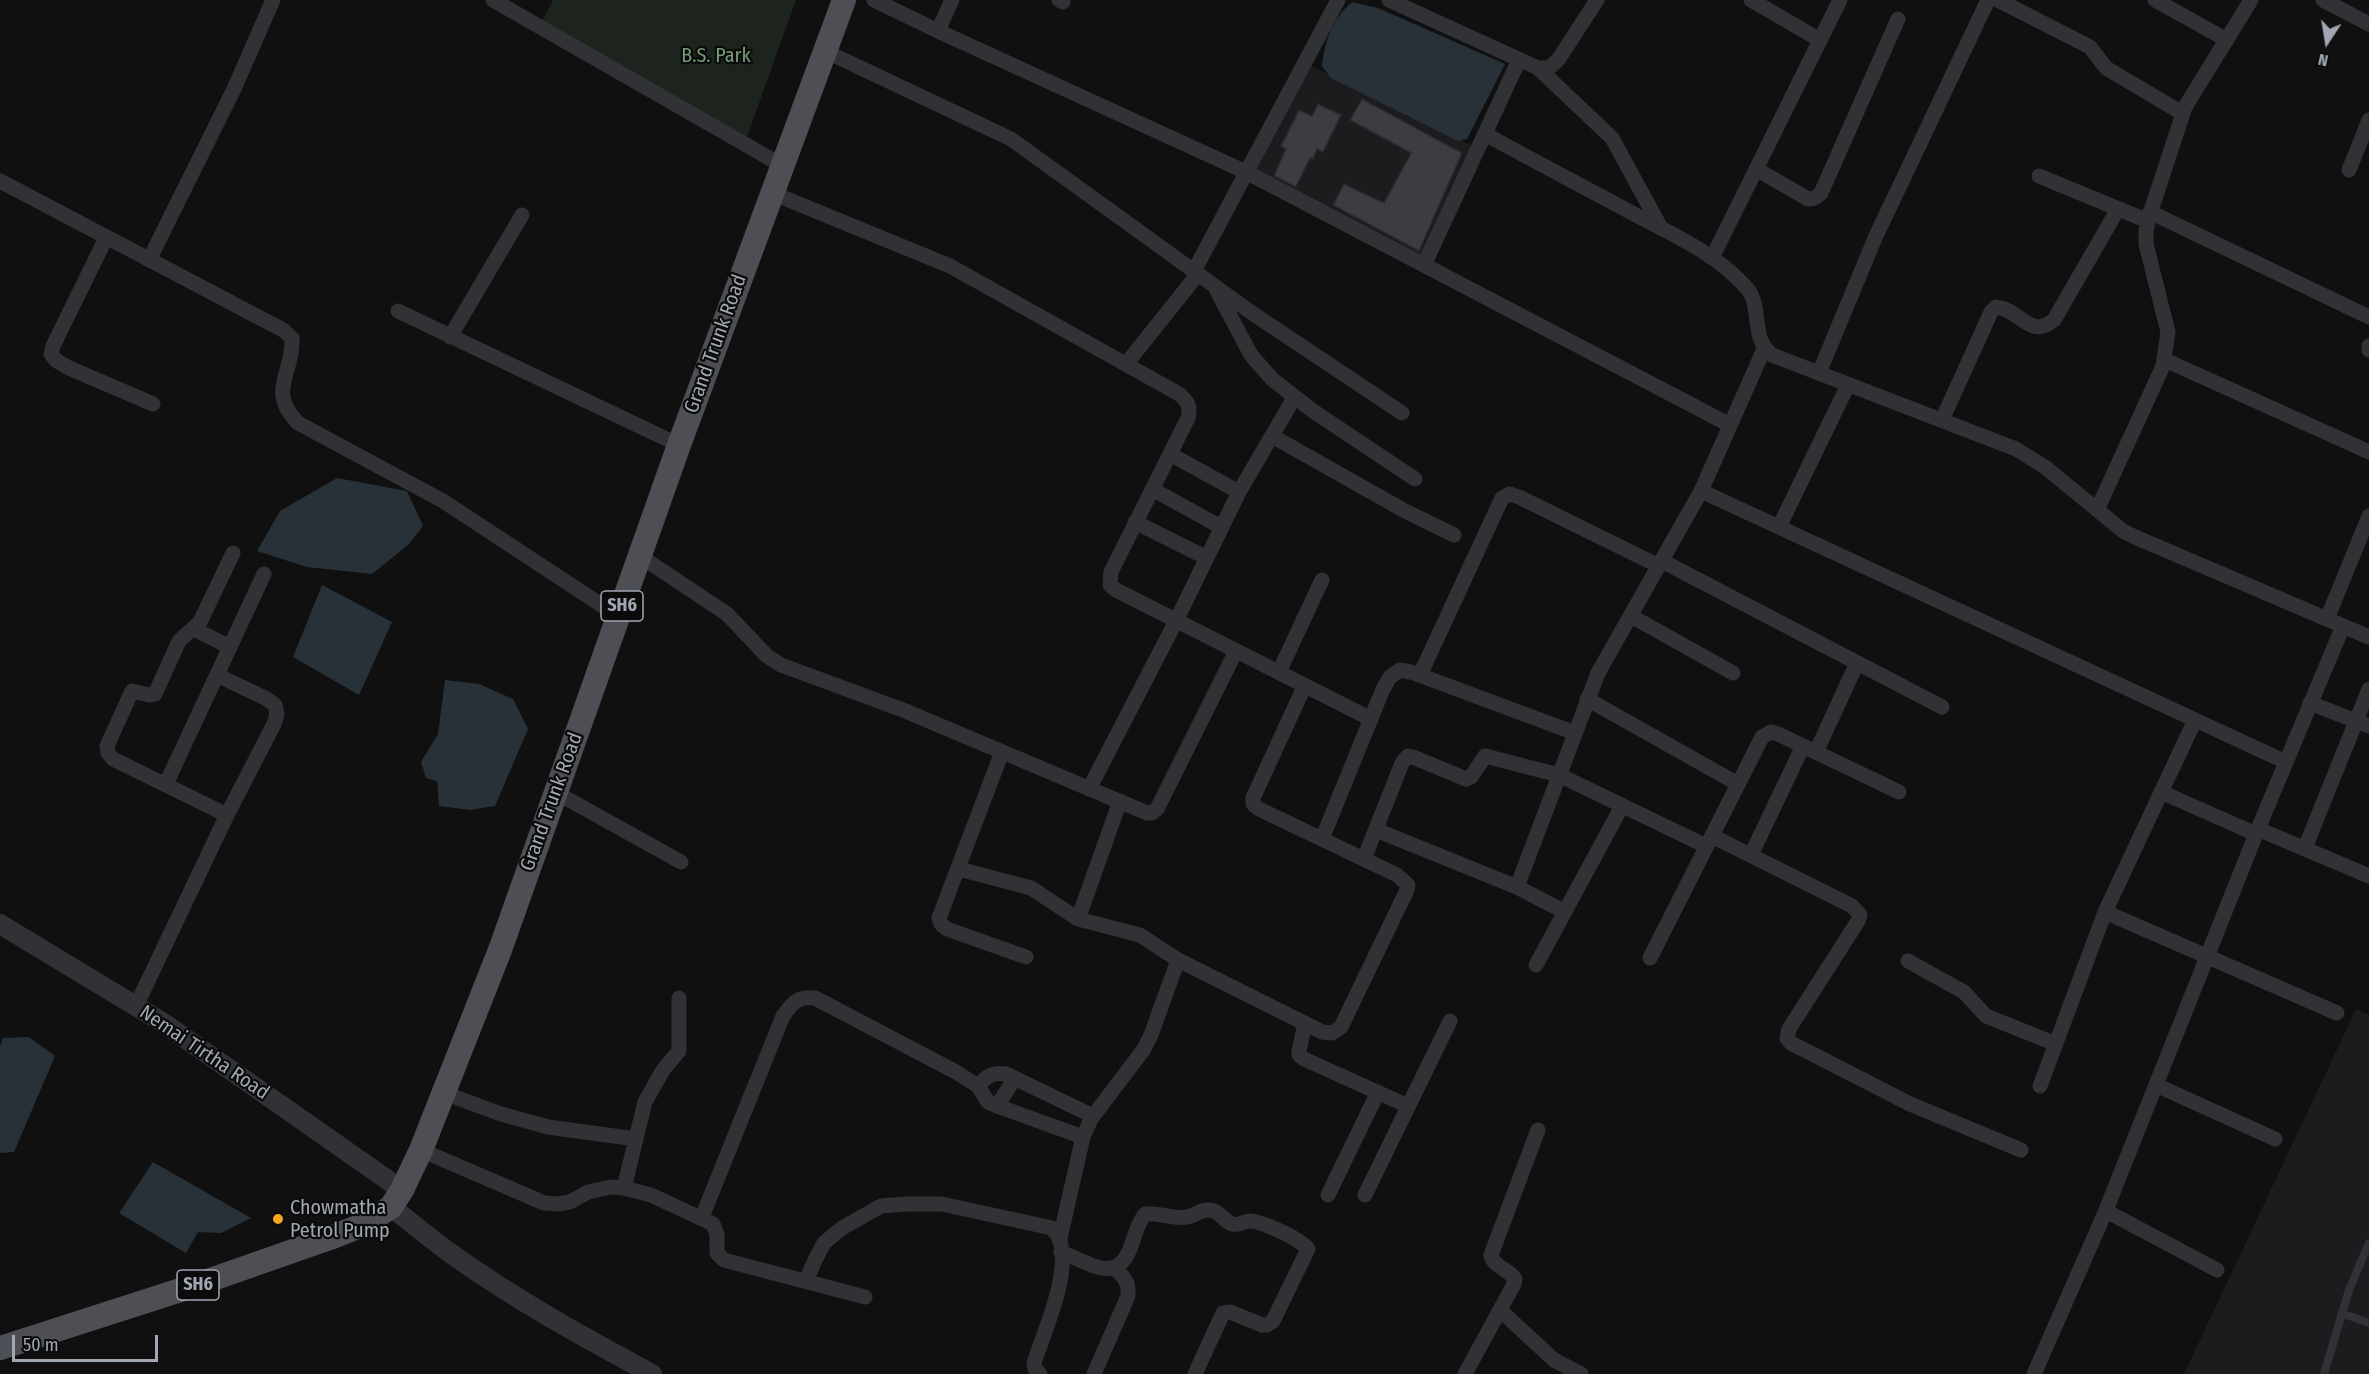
<!DOCTYPE html>
<html>
<head>
<meta charset="utf-8">
<style>
	body { margin:0 }
	#map { position:relative; width:2369px; height:1374px; overflow:hidden; background:#101011; font-family:"Fira Sans Condensed",sans-serif }
	canvas { display:block }
	.north { position:absolute; left:2297px; top:12px; width:60px; height:60px; -webkit-text-stroke:4px #0b0b0c; paint-order:stroke; rotate:192deg; font-size:16px; font-weight:700; line-height:24px; text-align:center; color:#a0a7b2 }
	.north::after { content:''; display:block; margin:auto; width:21px; height:27px; background:#a0a7b2; clip-path:polygon(50% 0,100% 100%,50% 72%,0 100%) }
	.scale { position:absolute; left:12px; top:1335px; width:146px; height:27px; box-sizing:border-box; border:3px solid #a0a7b2; border-top:0; padding-left:8px; font-size:18px; line-height:21px; white-space:nowrap; color:#a0a7b2; -webkit-text-stroke:4px #0b0b0c; paint-order:stroke }
</style>
</head>
<body>
<div id="map">
<canvas width="2369" height="1374"></canvas>
<div class="north">N</div>
<div class="scale">50 m</div>
</div>
<script>
const context = document.querySelector('canvas').getContext('2d');
context.lineJoin = 'round';
function fill(path, color) { context.fillStyle = color; context.fill(path, 'evenodd'); }
function trace(path, color, width, dash) { context.strokeStyle = color; context.lineWidth = width; context.lineCap = dash ? 'butt' : 'round'; context.setLineDash(dash || []); context.stroke(path); }
function drawText(font, color, halo, rows, align = 'center') {
  context.font = font + ' "Fira Sans Condensed",sans-serif'; context.lineWidth = 4.5; context.setLineDash([]); context.textBaseline = 'middle'; context.strokeStyle = halo; context.fillStyle = color; for (const [text, x, y, turn = 0] of rows) {
    context.save(); context.translate(x, y); context.rotate((+turn || 0) * Math.PI / 180); context.textAlign = isNaN(turn) ? turn : align; if (halo) context.strokeText(text, 0, 0); context.fillText(text, 0, 0); context.restore();
  }
}
fill(new Path2D(`
	M1307,64L1472,146L1422,261L1251,172Z
	M2356,1009L2369,1015V1374H2184Z`), '#1c1c1e');
fill(new Path2D(`
	M553,0H796L747,137L541,23Z`), '#1c241d');
fill(new Path2D(`
	M1352,2L1378,8L1505,64L1467,139L1458,141L1331,78L1322,66C1325,41 1332,19 1352,2Z
	M337,478L407,491L423,526L408,545L372,574L307,567L257,551L280,511Z
	M322,585L392,622L359,695L293,657Z
	M445,680L479,684L513,699L528,729L495,806L470,810L439,806L437,781L426,778L421,762L438,734Z
	M29,1037L55,1056L14,1152L0,1153V1046L3,1038Z
	M153,1162L251,1218L221,1233L198,1232L186,1253L119,1213Z`), '#283137');
const building = new Path2D(`
	M1362,99L1462,153L1419,251L1333,205L1344,184L1384,203L1411,153L1350,120Z
	M1318,104L1341,115L1323,152L1317,149L1313,159L1310,158L1296,187L1274,176L1286,149L1281,146L1299,110L1312,116Z`);
fill(building, '#3c3d41');
trace(building, '#2a2a2d', 1.5);
trace(new Path2D(`
	M2341,1313L2369,1323
	M2324,1374L2349,1290L2369,1243`), '#313236', 8);
trace(new Path2D(`
	M493,0L783,166
	M874,0L938,31L1246,172L1730,425
	M1059,0L1063,2
	M1389,0L1538,68H1549L1558,60L1597,0
	M1751,0L1820,40
	M1998,0L2090,47L2106,68L2182,113
	M2155,0L2227,40
	M2323,0L2369,24
	M938,31L952,0
	M825,51L1011,139L1252,313L1402,413
	M1538,68L1612,138L1661,228
	M1485,134C1534,161 1584,187 1634,214C1672,234 1715,253 1745,286C1764,305 1749,338 1772,355L2016,449L2045,467L2123,531L2135,537L2369,637
	M1756,169L1808,199L1815,198L1821,193L1898,19
	M2349,170L2369,120
	M2039,176L2148,221
	M0,181L283,330L292,338C294,374 266,390 298,423L443,501L618,616
	M772,193L950,266L1179,394C1188,402 1191,406 1188,418L1111,572L1110,585L1116,590L1371,719
	M2150,212L2369,317
	M106,238L53,346L51,354L57,361L69,368L153,404
	M1712,258L1840,0
	M149,260L234,89L273,0
	M1424,265L1519,60
	M1194,271L1338,0
	M1217,291L1251,355L1272,379L1313,411L1415,479
	M398,311L679,445
	M450,337L522,215
	M2369,346V350
	M2165,360L2369,452
	M1126,364L1198,274
	M1819,373L1875,238L1988,0
	M1942,420L1991,312L1996,307C2020,309 2030,340 2054,320L2118,209
	M1272,436L1405,511L1454,535
	M1170,454L1239,492
	M1152,489L1221,527
	M1701,491L2286,762
	M2097,510L2163,366L2168,332L2146,244V231L2149,217L2185,107L2251,0
	M1135,522L1207,558
	M1779,527L1848,385
	M640,556L727,614L767,656L781,665L903,710L1147,813H1152L1157,809L1236,651
	M1662,561L1942,707
	M1631,616L1733,673
	M2327,619L2369,516
	M194,629L230,647
	M1279,672L1322,580
	M1420,675L1502,498L1510,494L1519,497L1659,566
	M1587,699L1738,784
	M2310,703L2369,726
	M1002,752L939,918L941,924L947,929L1026,957
	M1816,752L1857,663
	M166,784L264,574
	M1089,789L1176,621L1239,492L1294,398
	M555,792L681,862
	M2161,792L2256,834
	M227,815L113,759L108,753L107,746L132,691L149,695L155,694L179,641L200,622L233,553
	M2258,829L2369,876
	M1376,830L1517,887L1565,912
	M1712,836L1852,906L1860,915L1858,921L1789,1029L1787,1038L1791,1043L1910,1104L2021,1150
	M1322,839L1383,689L1390,677L1400,670L1411,672L1575,733
	M2305,848L2369,689
	M1751,855L1803,746
	M1364,859L1402,763L1408,756L1413,757L1466,779L1471,777L1485,756L1559,775L1706,846
	M959,869L1031,888L1078,919L1140,935L1178,960L1322,1032L1332,1033L1341,1027L1407,890L1408,885L1397,875L1259,809L1253,804V798L1305,685
	M1517,887L1598,673L1701,491L1764,349
	M2105,912L2337,1013
	M1078,919L1120,801
	M1650,958L1762,737L1771,732L1778,734L1899,792
	M1908,961L1964,992L1986,1016L2056,1044
	M1536,965L1622,806
	M136,1006L227,815L274,724L277,714L275,705L267,699L217,675
	M1305,1023L1299,1051V1055L1304,1059L1408,1106
	M2156,1085L2275,1139
	M978,1086C987,1076 992,1072 1006,1074L1093,1116
	M2040,1086L2105,912L2195,720
	M444,1093L501,1114L548,1127L636,1139
	M997,1106L1015,1078
	M421,1150L544,1203L558,1204L570,1202L588,1192L611,1187L624,1188L651,1195L713,1224L717,1234V1253L724,1260L865,1297
	M624,1188L645,1102L663,1070L679,1051V998
	M1328,1195L1378,1092
	M1365,1195L1450,1021
	M2106,1211L2217,1270
	M702,1217L783,1016C793,1002 798,996 815,998L956,1072L978,1086L988,1102L997,1106L1083,1137
	M1060,1238L1083,1137L1091,1119L1144,1049L1151,1035L1178,960
	M1061,1252C1092,1264 1119,1286 1132,1243C1136,1232 1138,1223 1145,1214C1159,1212 1174,1220 1187,1217C1195,1216 1200,1209 1209,1210C1219,1210 1224,1221 1232,1224C1239,1226 1244,1221 1250,1221C1264,1222 1300,1239 1308,1249L1273,1321L1267,1325H1262L1230,1312L1223,1313L1195,1374
	M806,1281L815,1260L824,1243L842,1228L881,1206L907,1204H942L1052,1228C1080,1255 1044,1331 1034,1363L1035,1369L1040,1374
	M1500,1310L1554,1360L1581,1374
	M1094,1374L1128,1296C1129,1283 1125,1277 1115,1269
	M1465,1374L1514,1284L1515,1279C1509,1269 1493,1267 1491,1255L1538,1130
	M2034,1374L2104,1215L2258,829L2343,626`), '#313236', 15);
trace(new Path2D(`
	M0,924L162,1022L402,1190
	M391,1207C412,1223 432,1240 453,1255C516,1300 585,1338 652,1374`), '#313236', 20);
trace(new Path2D(`
	M0,1348L190,1287L330,1238L365,1224L391,1207L402,1190L421,1150L500,950L679,445L844,0`), '#4d4f55', 24);
for (const [x, y, r, color] of [
	[278,1219,6,"#f5a724"]
]) { const dot = new Path2D(); dot.arc(x, y, r, 0, 2 * Math.PI); context.fillStyle = color; context.fill(dot); trace(dot, '#0b0b0c', 2); }
for (const [x, y, w] of [
	[622,606,42],
	[198,1285,42]
]) { const box = new Path2D(); box.roundRect(x - w / 2, y - 15, w, 30, 4.5); context.fillStyle = '#0b0b0c'; context.fill(box); trace(box, '#a0a7b2', 1.5); }
drawText('bold 18px', '#a0a7b2', null, [
	["SH6",622,606],
	["SH6",198,1285]
]);
drawText('20px', '#779e78', '#0b0b0c', [
	["B.S. Park",716,56]
]);
drawText('20px', '#a0a7b2', '#0b0b0c', [
	["Grand Trunk Road",716,344,-70],
	["Grand Trunk Road",552,802,-70],
	["Nemai Tirtha Road",204,1053,34]
]);
drawText('20px', '#a0a7b2', '#0b0b0c', [
	["Chowmatha",290,1208],
	["Petrol Pump",290,1231]
], 'left');
</script>
</body>
</html>
